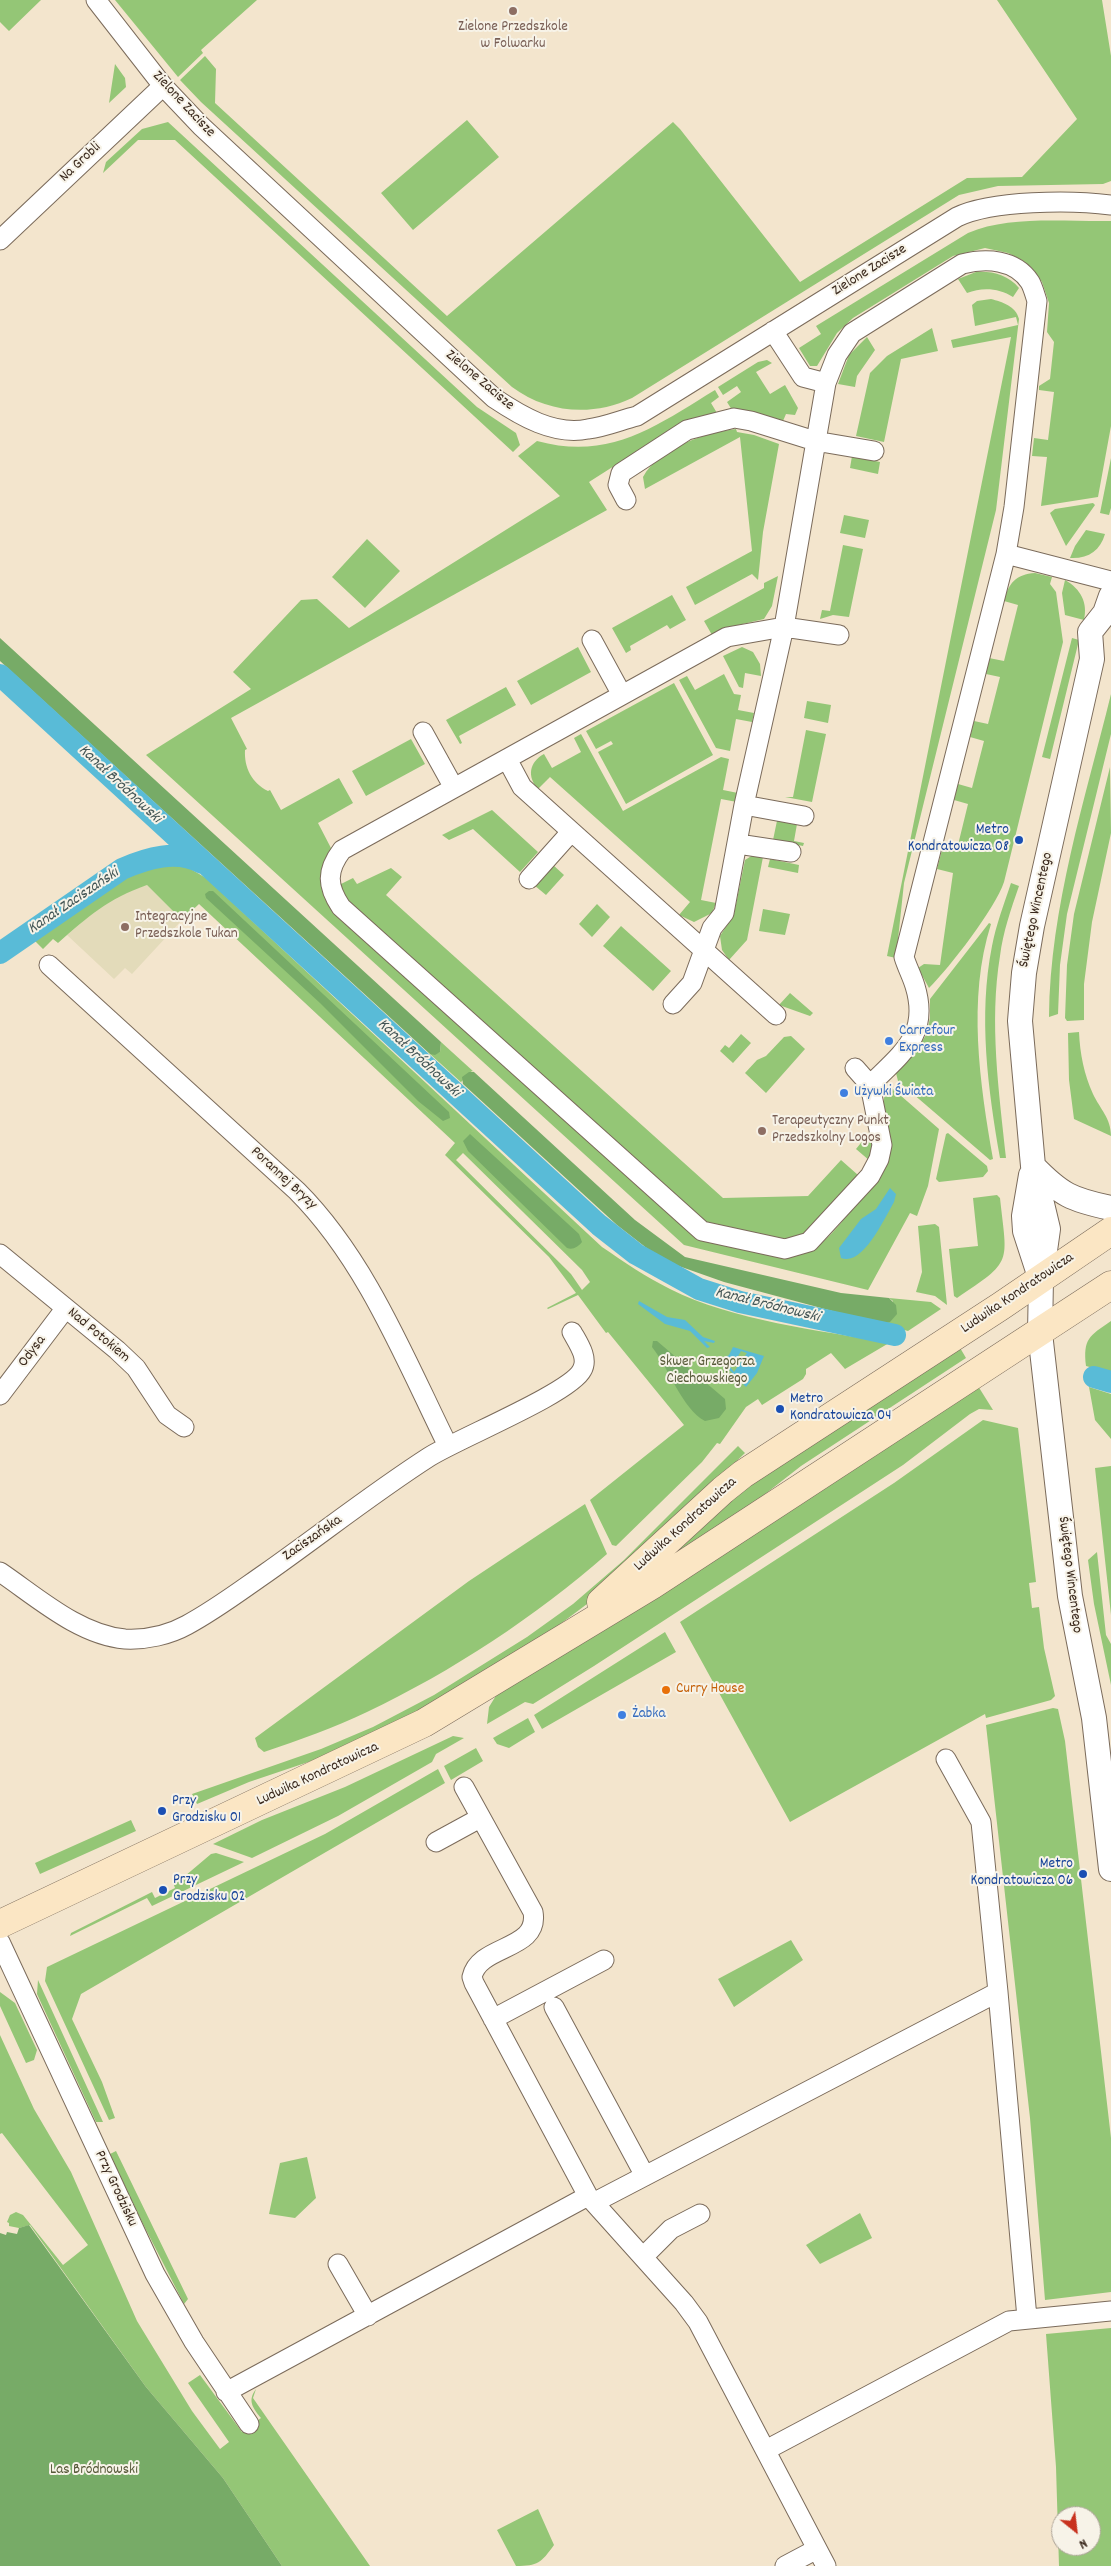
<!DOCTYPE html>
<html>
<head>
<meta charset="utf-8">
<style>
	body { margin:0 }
	#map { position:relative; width:1111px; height:2566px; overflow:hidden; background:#f3e5cd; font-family:Dekko,sans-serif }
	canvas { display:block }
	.north { position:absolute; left:1051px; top:2506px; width:50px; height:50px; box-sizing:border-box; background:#f7f3e8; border:1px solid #aca397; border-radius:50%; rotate:151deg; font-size:14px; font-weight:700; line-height:20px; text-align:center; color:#3b2a1e }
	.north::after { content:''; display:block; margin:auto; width:18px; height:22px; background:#c8321e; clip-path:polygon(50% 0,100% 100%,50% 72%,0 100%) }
</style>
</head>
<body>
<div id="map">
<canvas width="1111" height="2566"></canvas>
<div class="north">N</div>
</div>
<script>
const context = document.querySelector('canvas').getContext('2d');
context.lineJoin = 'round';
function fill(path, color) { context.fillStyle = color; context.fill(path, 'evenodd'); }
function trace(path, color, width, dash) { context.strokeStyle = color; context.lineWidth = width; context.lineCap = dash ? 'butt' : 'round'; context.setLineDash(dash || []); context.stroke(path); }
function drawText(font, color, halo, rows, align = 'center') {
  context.font = font + ' Dekko,sans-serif'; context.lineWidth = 4; context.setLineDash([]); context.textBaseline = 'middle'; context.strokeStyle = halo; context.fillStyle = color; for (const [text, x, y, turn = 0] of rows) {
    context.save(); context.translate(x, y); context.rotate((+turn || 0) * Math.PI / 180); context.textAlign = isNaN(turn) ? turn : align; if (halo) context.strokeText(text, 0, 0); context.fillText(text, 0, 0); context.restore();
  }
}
fill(new Path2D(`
	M147,885L182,920L132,974L125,968L114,979L67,935L95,911L120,894Z`), '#e3dbba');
fill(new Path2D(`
	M0,0H41L9,31L0,22Z
	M115,0H257L201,50L203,53L178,77Z
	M997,0H1102L1111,56V181L1103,184L998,186L959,195L632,398C592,417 547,413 512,387L201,102L180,80L205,56L216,69L215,103L447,316L673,122L680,129L800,282L967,178L1022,177L1077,119Z
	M115,64L125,78L126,87L109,103Z
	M467,120L499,157L413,230L381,193Z
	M168,122L477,407L516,433L520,445L513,452L175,140H138L103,173L106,162L142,129Z
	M1111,221V426L1098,497L1041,506L1047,457L1032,456L1034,438L1048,440L1054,392L1039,390V386L1050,379L1054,342L1047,332L1049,303L1042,282L1031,267L1022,260L1008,253L985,248L953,256L853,318L837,333L817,366H810L799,348L821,334L816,326L968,233C1009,215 1067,222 1111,221Z
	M976,272C993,271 1008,275 1019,288L1013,297C999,288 982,287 967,293L958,279Z
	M991,299C1002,302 1016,306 1019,319L996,510L904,883L896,958L887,956L1011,337L953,348L951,340L1018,325L1016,317L975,326L972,305L977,301Z
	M932,328L938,351L901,359L884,442L856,436L870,373L887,356Z
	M867,337L875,350L857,376L855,387L838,384L849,355Z
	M767,360L772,363L756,372L770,394L785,385L798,408L795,415L786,414L783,421L755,412L732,410L727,402L741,392L737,386L723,395L718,387L758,362Z
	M715,390L719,397L711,403L717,413L669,431L589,482L607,510L231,718L247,749L245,750C244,768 252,783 268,791L270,790L281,810L339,778L353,803L318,823L332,850C331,856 327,860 325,865C320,882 325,899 335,912L697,1235L706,1239C738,1247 789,1268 818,1246C837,1231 852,1208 867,1190L856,1182L811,1233L794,1242L786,1243L712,1227L703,1223L344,902L337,886L353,878L357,884L391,868L402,877L386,895L723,1198L808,1196L841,1160L858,1175L870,1161L856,1149L881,1118L886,1086L892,1088L939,1129L928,1186L917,1216L910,1213L868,1290L684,1245L146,755L251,689L233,672L301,600L317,599L349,628L560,496L518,456L537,441C610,461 656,426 715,390Z
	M736,429L737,432L754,435L779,444L763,532L758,580L752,574L695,605L686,587L752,551L740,437L645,489L643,477C659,447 706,433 736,429Z
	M852,456L880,462L878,474L850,468Z
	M1111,458V508L1109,515L1100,513Z
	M1093,503L1095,505L1066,546L1050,513L1055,509Z
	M844,515L869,520L865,538L840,533Z
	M1086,530L1105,534C1100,551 1088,559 1070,558L1075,546Z
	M367,539L400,571L365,608L332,577Z
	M843,545L863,549L849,617L833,615L820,619L822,610L830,611Z
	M1035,573L1052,577L1050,584L1056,592L1063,642L1004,882C995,909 950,967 929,988L918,968L924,964L940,965L953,873L937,869L943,846L957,849L968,804L954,800L958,784L972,788L984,741L970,737L974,721L988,724L1000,677L986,674L989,658L1004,661L1018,605L1004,601C1008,584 1016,574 1035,573Z
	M778,576L772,606L764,619L730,627L712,635L704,621L764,588V583Z
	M1065,580C1081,589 1088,603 1084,620L1065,615L1062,593Z
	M672,595L686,620L670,629L667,625L630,646L631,650L626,653L612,628Z
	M1072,638L1079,640L1050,759L1042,757Z
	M578,647L591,672L531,705L517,681Z
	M742,647L753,652L760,664L761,676L745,673L743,688L739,687L723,656Z
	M724,674L734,694L741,695L738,710L754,713L752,722L736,719L730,751L716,748L679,680L687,676L695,690Z
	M674,683L713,755L626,804L598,752L613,744L611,741L596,749L586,731Z
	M506,687L516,705L459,736L462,743L460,744L446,720Z
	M1111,694V734L1067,914L1060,965L1058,1014L1049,1017C1050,907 1085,800 1111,694Z
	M807,701L831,705L828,723L804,718Z
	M806,730L826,734L812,802L785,797H793Z
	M581,734L623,811L721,757L729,759L723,790L738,793L737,802L721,799L701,900L716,903L712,913L694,922L679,915L690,902L550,777L538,789C527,777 529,762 544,754L552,768L581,752L574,738Z
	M411,739L425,764L366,796L352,771Z
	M1110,767L1111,833L1092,922L1084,984V1020L1067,1021L1065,1018L1067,965L1074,914Z
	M492,810L538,852L520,872L473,829L449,840L442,835Z
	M778,816L808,821L807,826L797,824L794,841L804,843L803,846L773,840Z
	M753,855L763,857L747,940L729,960L722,950L720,936L734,914L745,860Z
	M770,859L799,865L798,873L768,867Z
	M164,861L182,864L206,878L602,1247C624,1262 646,1277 670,1289C733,1321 820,1330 889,1343L845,1369L831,1353L806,1369V1374L803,1379L762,1405L758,1399L746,1407L720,1444L717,1443L702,1462L616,1546L612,1545L590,1500L684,1425L608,1332L606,1333L578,1295L548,1309L547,1308L576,1293L549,1257L445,1155L455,1143L199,904L182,920L147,885C107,899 89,916 58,943L53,939L43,949L31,937C72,908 113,871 164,861ZM463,1153L582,1270L590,1282L582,1290L571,1274L456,1160Z
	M552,864L564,875L546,895L534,885Z
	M1011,883L1019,886C1011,909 1003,932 1000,956C989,1023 999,1091 1006,1158H1000C988,1089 978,1016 992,946C996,925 1004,904 1011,883Z
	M597,904L610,917L592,937L579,924Z
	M763,909L790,914L785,935L759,931Z
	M989,923L991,924C967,999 980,1084 993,1159L990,1160L898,1081L896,1073L919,1047L927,1033L930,1018V999Z
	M621,926L671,971L653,991L603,946Z
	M790,993L813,1013L810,1016L779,1005Z
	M1079,1032C1080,1054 1084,1074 1093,1094C1100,1109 1111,1118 1111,1136L1074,1119L1069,1080L1068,1033Z
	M741,1034L751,1043L733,1063L720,1051L725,1045L729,1048Z
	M791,1036L805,1049L766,1093L745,1073L757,1060L766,1056L784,1037Z
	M441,1042L474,1072L472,1071L461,1082L463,1084L430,1054L440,1052Z
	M948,1133L987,1166L988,1171L983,1177L939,1182L936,1179L946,1134Z
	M997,1195L1000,1198C1007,1264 1014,1260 957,1298L954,1296L949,1249L978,1246L973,1198Z
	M935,1224L939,1227L947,1305L935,1296L916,1292L922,1272L918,1226Z
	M889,1298L931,1302L941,1309L908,1331L881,1324L886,1323L893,1301Z
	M1111,1321V1373L1086,1366C1083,1339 1089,1336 1111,1321Z
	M959,1346L966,1358L801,1466L709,1538L647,1573L720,1504Z
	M978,1386L993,1410L979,1409L970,1414L903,1465L594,1666L533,1704L525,1702L487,1724L489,1707L497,1694Z
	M1089,1387L1111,1394V1439L1095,1420Z
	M983,1420L1018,1428L1036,1582L1029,1583L1032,1608L1039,1607L1044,1648L1055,1696L1051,1700L986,1718L985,1714L790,1822L680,1622L894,1483Z
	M738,1446L745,1453L587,1604L555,1628L465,1686L341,1751L249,1782L197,1804L192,1794L321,1749L373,1727L434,1695L527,1637L573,1604L624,1560Z
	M1111,1466V1615L1095,1468Z
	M585,1504L607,1554C535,1617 453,1671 367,1712C334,1728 299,1740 264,1752L258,1747L255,1738L469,1581Z
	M1097,1552L1106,1635L1111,1644V1685L1094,1604L1088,1560Z
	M665,1632L676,1652L542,1729L534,1715Z
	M1053,1708L1058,1709L1065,1741L1111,2138V2292L1045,2300L1030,2118L986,1725Z
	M528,1718L535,1732L509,1748L497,1744L493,1738Z
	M453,1736L464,1738L436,1754L432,1762L338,1816L252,1858L213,1844L262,1820L345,1787Z
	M476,1748L483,1761L451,1780L444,1766Z
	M438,1769L445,1783L81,1994L72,2019L102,2082L115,2118L109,2120L45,1981L47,1967L325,1834Z
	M131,1820L136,1831L40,1874L35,1863Z
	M216,1853L244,1862L152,1906L147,1898L70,1936L71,1933L152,1892L155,1898L175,1888L173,1882L185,1876L211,1854Z
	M791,1940L803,1960L734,2007L718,1979Z
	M38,1980L103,2122H96L37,1994Z
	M0,1992L15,2003L37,2050L34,2060L26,2063L0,2006Z
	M0,2035L34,2109L71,2172L137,2321L192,2411L220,2449L229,2442L188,2383L200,2375L242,2432L261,2418C253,2408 247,2401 256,2389L253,2398L370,2566H282L223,2478L146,2387L30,2225L19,2228L9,2226V2223L7,2222L10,2215L16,2212L23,2215L63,2265L88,2245L2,2133L0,2134Z
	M116,2151L188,2299L184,2304L140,2218L110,2154Z
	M307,2157L316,2198L295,2218L269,2214L280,2163Z
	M860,2213L872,2238L820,2264L806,2245Z
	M1111,2328V2566H1059L1056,2467L1046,2334ZM1061,2516H1091V2546H1061Z
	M538,2509L554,2545C541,2563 538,2566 516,2566L497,2530Z`), '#94c676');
fill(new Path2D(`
	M0,638L441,1042L440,1052L435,1055L430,1054L0,661Z
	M209,891H213L449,1112L450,1118L443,1121L418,1101L320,1003L206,898L205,894Z
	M469,1072H474L635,1220L685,1257L841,1293L889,1298L896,1305L897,1314L890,1322L881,1324L724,1282L673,1264L653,1253L617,1225L463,1084L462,1077Z
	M470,1134L579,1234L582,1242C578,1247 573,1250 567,1248L468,1151L463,1141Z
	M653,1341H657L725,1399L726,1409L719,1418L705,1421C682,1409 669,1368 652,1347Z
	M29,2225L146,2387L223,2478L282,2566H0V2233L6,2235L7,2232L17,2234L19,2228Z`), '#77ab67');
fill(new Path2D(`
	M890,1188L896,1194L894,1202C885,1217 863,1267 841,1258L839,1248L861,1219L876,1209Z
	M639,1301L667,1317L685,1320L703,1337L715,1341L714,1343L704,1341L710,1347L707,1348L690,1331L665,1324L638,1304Z
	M733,1347L764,1356L757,1373L746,1387L720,1360L729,1355ZM741,1351L747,1353L734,1372L728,1364L737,1358Z`), '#59bbd7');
trace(new Path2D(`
	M0,675L599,1225L636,1254L699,1289L740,1302L895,1335
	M0,953L122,869C147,858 177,849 202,863
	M1094,1377L1111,1382`), '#59bbd7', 22);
const minor = new Path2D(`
	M96,0L163,86L201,126L494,398C521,416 554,436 588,429C605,427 621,420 637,416L957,217C992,200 1072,200 1111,205
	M0,240L163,86
	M773,331L803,377L826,383
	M626,500L618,485L621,473L687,430L734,418L751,421L815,441L874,451
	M1006,554L1111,581
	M839,635L784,627L727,637L342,850C326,871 327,886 341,907L702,1231L785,1249L809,1242L870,1176L879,1159L882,1145L870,1085
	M592,640L622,695
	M423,732L454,788
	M507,759L522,787L776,1015
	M744,805L804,816
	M738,844L791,852
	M529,879L571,832
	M49,965L297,1191C366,1260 405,1359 448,1446
	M673,1004L692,983L712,928L724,913L744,805L784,627L826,383L837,355L852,333L962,264C986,258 1015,259 1030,282C1033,287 1035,295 1037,301L1014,507L1006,554L904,957C907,967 912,976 915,986C930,1035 902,1053 870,1085L855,1068
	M0,1254L117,1350L136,1368L167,1415L184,1427
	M0,1395L65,1309
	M0,1572C37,1597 79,1635 125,1639C146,1640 169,1635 187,1625C215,1610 240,1591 266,1573C320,1535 373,1493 429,1457C457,1439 571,1393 582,1370C589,1358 578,1343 572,1332
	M946,1759L981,1822L998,1992L1027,2318
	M464,1787L533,1912C540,1951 479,1944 472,1977L474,1983L588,2196L684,2303L698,2322L826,2566
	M436,1842L480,1818
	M0,1942L155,2274L194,2342L249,2424
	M554,2007L645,2176
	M493,2019L604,1960
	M595,2202L998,1992
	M643,2257L671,2229L700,2214
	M338,2264L368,2316
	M226,2392L588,2196
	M766,2450L1009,2321L1111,2311
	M785,2566L817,2549`);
const tertiary = new Path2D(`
	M1111,596L1105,613L1090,632L1092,659L1032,926L1024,973L1020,1021L1033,1166L1048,1229L1041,1279L1040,1333L1070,1596L1094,1718L1111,1869
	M1033,1166C1061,1195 1072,1200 1111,1208
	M1031,1175L1024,1216L1025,1231L1039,1274`);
const secondary = new Path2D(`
	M601,1602L723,1490L743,1474L1001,1306L1111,1231
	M0,1924L424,1723L652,1585L1111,1285`);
trace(minor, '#7b6b5b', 21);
trace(tertiary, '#7b6b5b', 26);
trace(secondary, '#7b6b5b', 29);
trace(minor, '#fff', 19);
trace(tertiary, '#fff', 24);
trace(secondary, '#fbe6c4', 28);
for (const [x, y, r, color] of [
	[513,11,5,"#8d6e63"],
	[1019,840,5,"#1a4fb4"],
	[125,927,5,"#8d6e63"],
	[889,1041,5,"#3f7fe0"],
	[844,1093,5,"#3f7fe0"],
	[762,1131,5,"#8d6e63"],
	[780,1409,5,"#1a4fb4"],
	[666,1690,5,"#e8710a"],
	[622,1715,5,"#3f7fe0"],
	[162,1811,5,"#1a4fb4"],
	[1083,1874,5,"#1a4fb4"],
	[163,1890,5,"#1a4fb4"]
]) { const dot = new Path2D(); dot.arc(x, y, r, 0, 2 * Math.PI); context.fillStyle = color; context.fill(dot); trace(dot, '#f7f3e8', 2); }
drawText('15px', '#785e54', '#f7f3e8', [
	["Zielone Przedszkole",513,28,"center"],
	["w Folwarku",513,45,"center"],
	["Integracyjne",135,918],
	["Przedszkole Tukan",135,935],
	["Terapeutyczny Punkt",772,1122],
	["Przedszkolny Logos",772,1139]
], 'left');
drawText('15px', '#3b2a1e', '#f7f3e8', [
	["Zielone Zacisze",183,105,47],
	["Na Grobli",81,163,-43],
	["Zielone Zacisze",870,271,-32],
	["Zielone Zacisze",479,381,40],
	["Świętego Wincentego",1037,910,-78],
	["Porannej Bryzy",283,1179,43],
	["Ludwika Kondratowicza",1018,1294,-34],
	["Nad Potokiem",98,1336,40],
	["Odysa",33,1352,-53],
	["Ludwika Kondratowicza",686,1525,-42],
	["Zaciszańska",313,1539,-35],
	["Świętego Wincentego",1069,1575,83],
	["Ludwika Kondratowicza",318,1775,-25],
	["Przy Grodzisku",115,2189,65]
]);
drawText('15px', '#164399', '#f7f3e8', [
	["Metro",1009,831,"right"],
	["Kondratowicza 08",1009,848,"right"],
	["Metro",790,1400],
	["Kondratowicza 04",790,1417],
	["Przy",172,1802],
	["Grodzisku 01",172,1819],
	["Metro",1073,1865,"right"],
	["Kondratowicza 06",1073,1882,"right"],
	["Przy",173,1881],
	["Grodzisku 02",173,1898]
], 'left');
drawText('15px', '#366cbe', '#f7f3e8', [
	["Carrefour",899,1032],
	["Express",899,1049],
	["Używki Świata",854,1093],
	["Żabka",632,1715]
], 'left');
drawText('15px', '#565938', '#f7f3e8', [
	["Skwer Grzegorza",707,1363],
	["Ciechowskiego",707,1380],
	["Las Bródnowski",94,2471]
]);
drawText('15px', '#c56008', '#f7f3e8', [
	["Curry House",676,1690]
], 'left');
drawText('italic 16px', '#445656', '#f7f3e8', [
	["Kanał Bródnowski",119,785,43],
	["Kanał Zaciszański",74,902,-34],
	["Kanał Bródnowski",418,1059,43],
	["Kanał Bródnowski",767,1306,14]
]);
</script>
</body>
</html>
